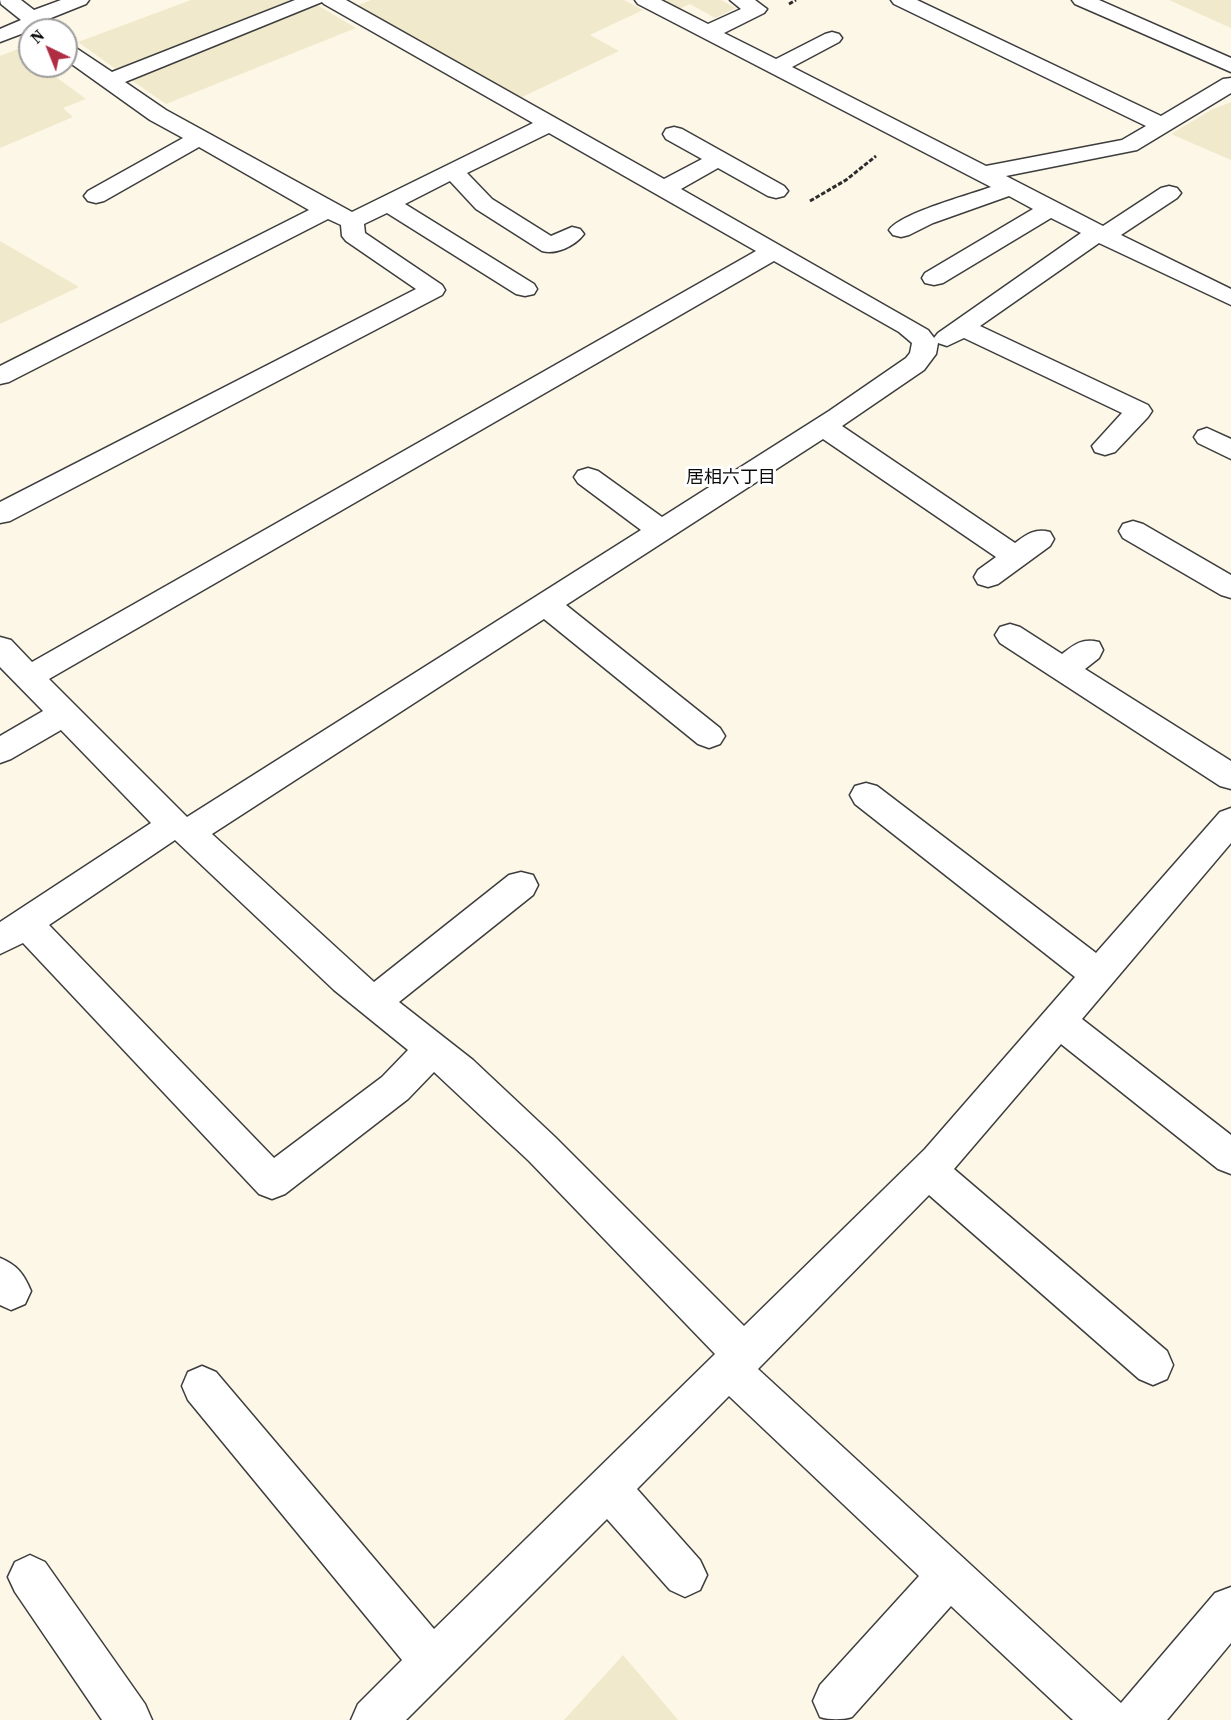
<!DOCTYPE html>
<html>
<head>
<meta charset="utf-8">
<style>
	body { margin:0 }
	#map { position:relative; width:1231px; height:1720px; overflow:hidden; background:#fdf7e8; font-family:"Source Serif 4",serif }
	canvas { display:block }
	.north { position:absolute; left:18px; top:18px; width:60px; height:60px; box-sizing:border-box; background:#fff; border:2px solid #9d9d9d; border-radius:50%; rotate:317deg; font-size:16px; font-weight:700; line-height:24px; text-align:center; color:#0a0a0a }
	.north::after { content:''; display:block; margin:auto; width:21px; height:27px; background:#ae2d43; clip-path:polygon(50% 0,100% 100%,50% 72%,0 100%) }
</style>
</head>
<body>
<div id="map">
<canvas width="1231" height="1720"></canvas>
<div class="north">N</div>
</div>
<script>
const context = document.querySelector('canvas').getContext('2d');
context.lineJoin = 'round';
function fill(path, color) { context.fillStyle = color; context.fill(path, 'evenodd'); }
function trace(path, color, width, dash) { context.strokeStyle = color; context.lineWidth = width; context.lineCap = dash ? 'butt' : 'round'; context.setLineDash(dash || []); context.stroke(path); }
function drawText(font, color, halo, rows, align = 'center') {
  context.font = font + ' "Source Serif 4","Noto Sans JP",serif'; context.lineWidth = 6; context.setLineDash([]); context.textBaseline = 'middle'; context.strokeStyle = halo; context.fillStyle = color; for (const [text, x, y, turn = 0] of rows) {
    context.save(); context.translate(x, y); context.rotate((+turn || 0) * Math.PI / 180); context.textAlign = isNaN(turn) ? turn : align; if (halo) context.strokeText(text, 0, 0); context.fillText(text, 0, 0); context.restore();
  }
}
fill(new Path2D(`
	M191,0H302L120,72L78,42Z
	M371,0H624L643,10L590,35L619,51L518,99L356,6Z
	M661,0H721L736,8L715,18L690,4L679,9Z
	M1169,0H1231V28Z
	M314,3L356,28L166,104L127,77Z
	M18,49L30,58V66H41L86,99L63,108L73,117L0,148V56Z
	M1231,102V160L1171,134L1211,110Z
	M0,241L79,287L0,324Z
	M623,1655L678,1720H564Z`), '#f1e9cb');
const minor = new Path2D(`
	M0,0H21L34,10L61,0H89L86,4L41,22L37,28L0,42V29L21,20L1,4Z
	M295,0H346L664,179L702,159L666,139L663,134L666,129L674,127L682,129L784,186L788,191L784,196L776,198L768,196L718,168L681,189L928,330L938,343L936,354L924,370L842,426L1015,543C1027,534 1035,528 1050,532L1054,539L1050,546L998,584L988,587L978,584L974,577L978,570L996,557L823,439L566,605L720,728L725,736L720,744L709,748L698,744L544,619L212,834L374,982L509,875L521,872L533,875L538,885L533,895L399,1002L473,1060L555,1137L744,1326L925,1149L1075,977L855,804L850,795L855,786L866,783L877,786L1096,953L1220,812L1231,808V843L1082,1019L1231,1135V1174L1218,1169L1061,1044L954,1169L1167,1351L1173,1365L1167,1379L1153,1385L1139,1379L929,1195L758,1369L1121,1703L1215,1593L1231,1587V1643L1167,1720H1073L951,1606L852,1717C842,1720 830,1720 820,1717L813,1701L820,1685L919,1576L729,1396L637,1489L700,1560L707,1575L700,1590L685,1597L670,1590L607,1519L406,1720H351L358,1704L402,1660L188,1400L182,1386L188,1372L202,1366L216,1372L434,1629L715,1354L529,1161L434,1072L408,1099L285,1194L272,1199L259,1194L23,943L0,954V922L151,823L61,730L11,759L0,763V736L43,711L0,667V637L11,640L32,662L756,251L549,133L467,173L492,199L551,236L572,227L580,229L584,234C575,246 556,255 542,251L476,209L450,181L405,204L534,284L537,289L534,294L525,296L516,294L387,213L364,224L365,233L442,285L445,290L442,295L10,521L0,523V502L416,289L346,241L342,236L341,225L328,219L9,382L0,384V366L309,210L199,147L104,201L96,203L88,201L84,196L88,191L183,138L150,120L66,60V44L73,46L112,72ZM322,2L324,4L533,123L352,212L166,110L125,82ZM774,261L899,332L912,343L910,353L906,358L829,411L662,517L598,471L588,468L578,471L574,477L578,483L641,530L187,817L49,679ZM175,840L334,990L408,1050L382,1077L274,1158L49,925Z
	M635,0H661L708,24L741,9L730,0H755L767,9L764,13L724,33L776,59L825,34L832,32L839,34L842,38L839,42L792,67L986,166L1122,140L1146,126L894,4L891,0H917L1161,116L1223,79L1231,78V93L1137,150L1006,176L1103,226L1161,188L1169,186L1177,188L1181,193L1177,198L1121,235L1231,289V305L1099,243L980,326L1148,405L1152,411L1148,417L1115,452L1105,455L1095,452L1092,446L1122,413L964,338L947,346L938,343L934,338L938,333L1081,233L1051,218L943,283L934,285L925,283L922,278L925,273L1033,209L1009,196L933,223L909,235L901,237L893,235L889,230C901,213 969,195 991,187L638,4Z
	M1072,0H1099L1231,58V72L1075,4Z
	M1207,428L1231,439V459L1198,443L1194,437L1198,431Z
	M1133,521L1143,524L1231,575V598L1221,595L1123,538L1119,531L1123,524Z
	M1010,624L1020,627L1062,654C1075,644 1082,638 1099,642L1103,650L1099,658L1085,669L1231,761V789L1220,786L1000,643L995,635L1000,627Z
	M0,1258C17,1265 24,1274 31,1291L25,1304L11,1310L0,1305Z
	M30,1555L45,1562L145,1704L152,1720H102L15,1592L8,1577L15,1562Z`);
trace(minor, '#3d3d3d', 3);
trace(new Path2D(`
	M789,4L796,0
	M810,201L846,180L876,156`), '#2c2c2c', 3, [4.5, 2]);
fill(minor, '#fff');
drawText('18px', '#0a0a0a', '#fff', [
	["居相六丁目",731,478]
]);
</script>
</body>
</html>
